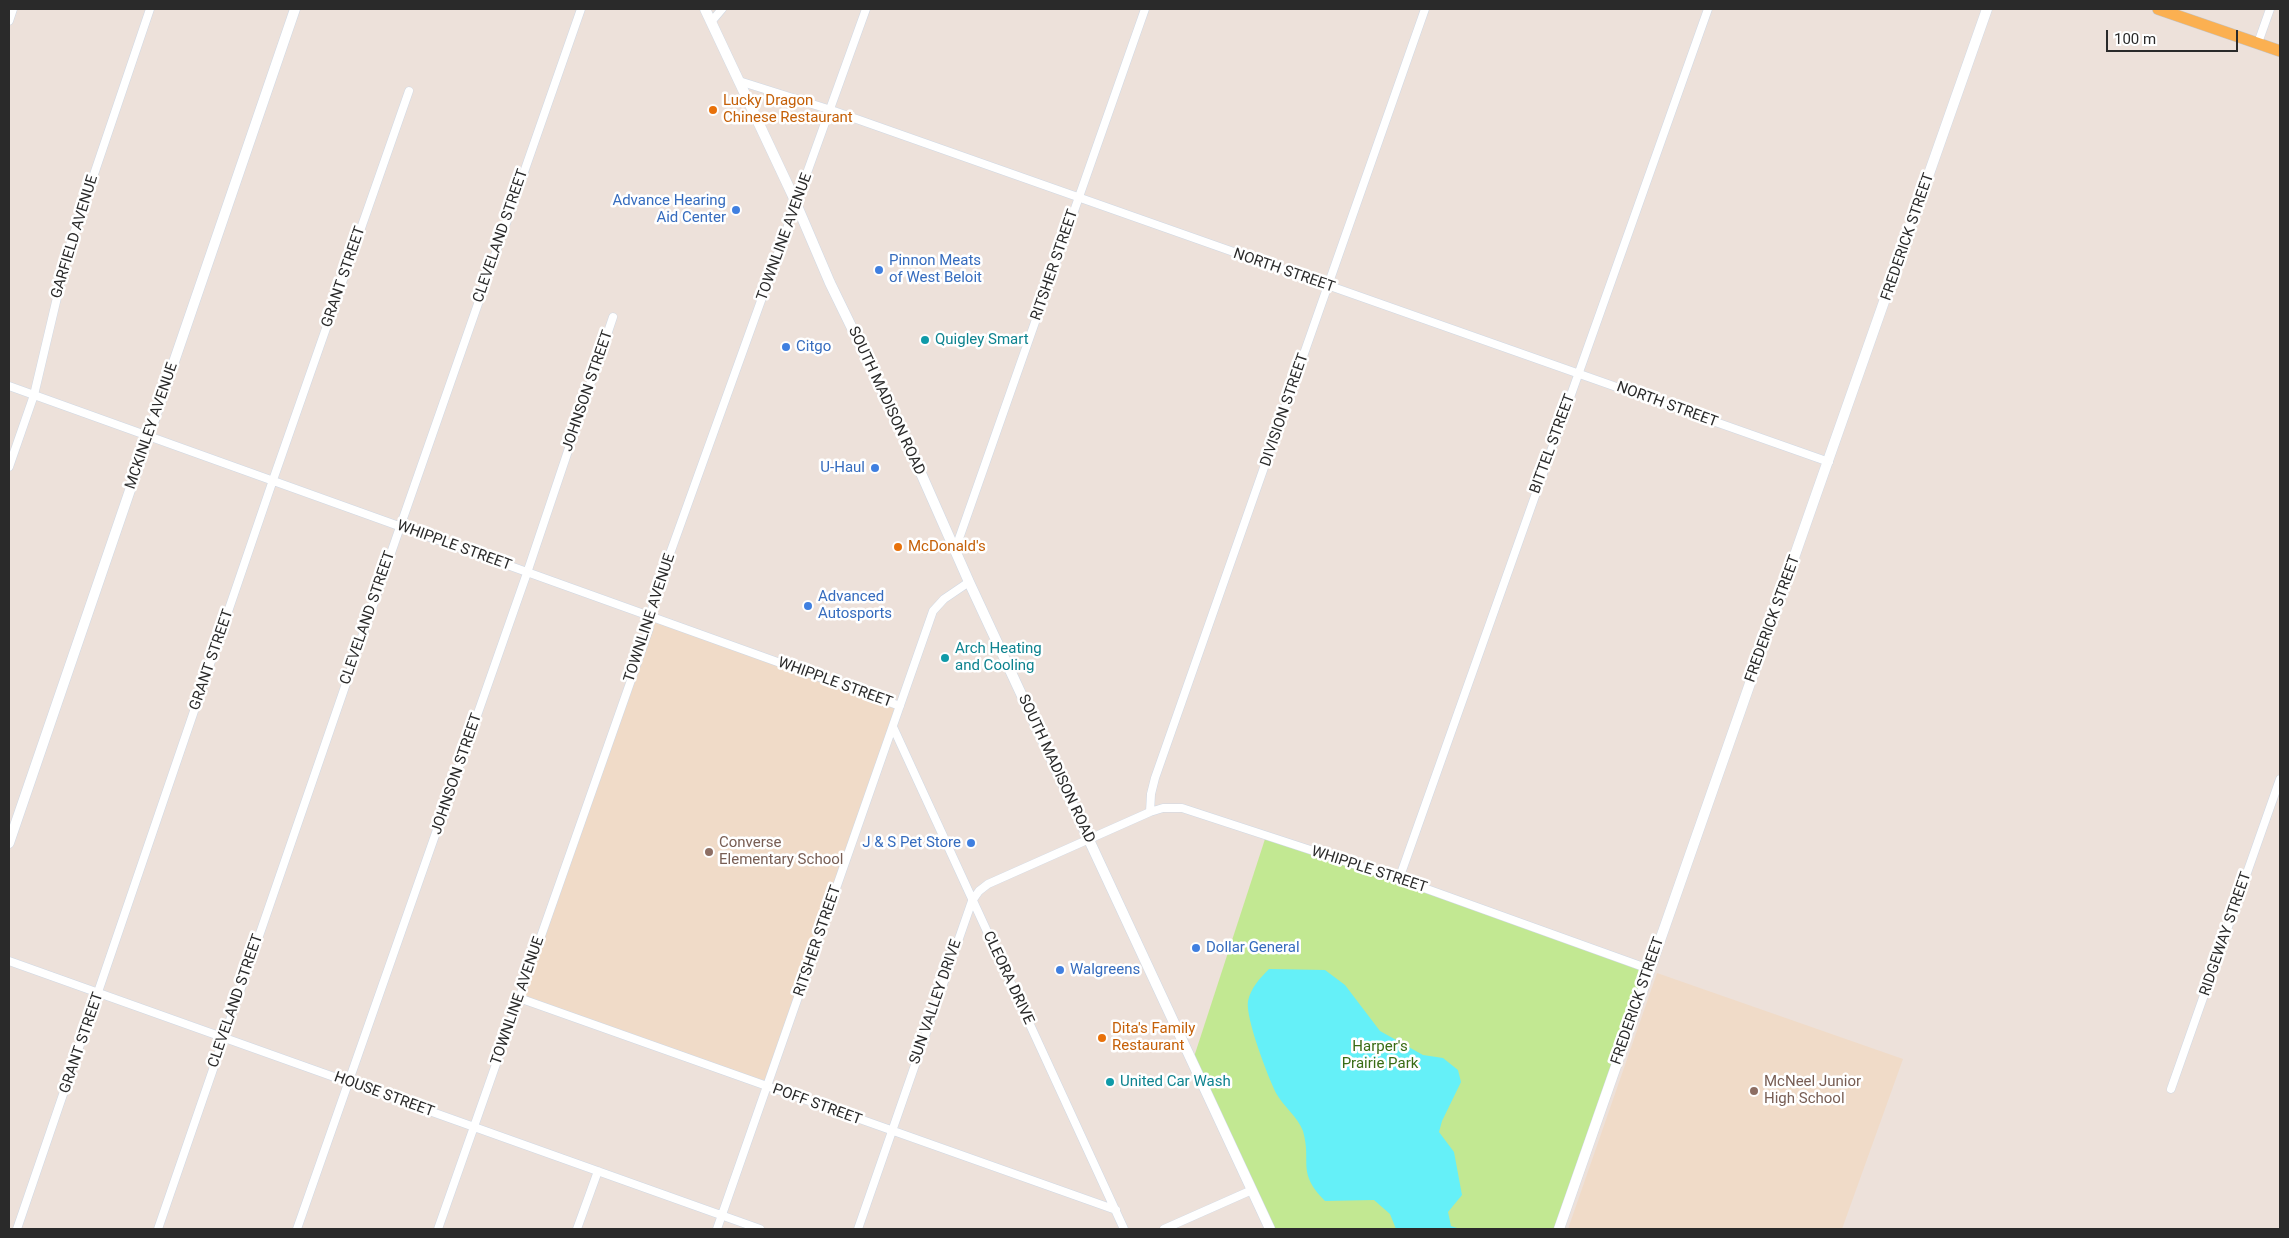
<!DOCTYPE html>
<html>
<head>
<meta charset="utf-8">
<style>
	body { margin:0 }
	#map { position:relative; width:2289px; height:1238px; overflow:hidden; background:#ede1da; font-family:Roboto,sans-serif }
	canvas { display:block }
	.frame { position:absolute; inset:0; border:10px solid #2a2a2a; pointer-events:none }
	.scale { position:absolute; left:2106px; top:30px; width:132px; height:22px; box-sizing:border-box; border:2px solid #2a2a2a; border-top:0; padding-left:6px; font-size:15px; line-height:18px; white-space:nowrap; color:#2a2a2a; -webkit-text-stroke:4px #fff; paint-order:stroke }
</style>
</head>
<body>
<div id="map">
<canvas width="2289" height="1238"></canvas>
<div class="frame"></div>
<div class="scale">100 m</div>
</div>
<script>
const context = document.querySelector('canvas').getContext('2d');
context.lineJoin = 'round';
function fill(path, color) { context.fillStyle = color; context.fill(path, 'evenodd'); }
function trace(path, color, width, dash) { context.strokeStyle = color; context.lineWidth = width; context.lineCap = dash ? 'butt' : 'round'; context.setLineDash(dash || []); context.stroke(path); }
function drawText(font, color, halo, rows, align = 'center') {
  context.font = font + ' Roboto,sans-serif'; context.lineWidth = 5; context.setLineDash([]); context.textBaseline = 'middle'; context.strokeStyle = halo; context.fillStyle = color; for (const [text, x, y, turn = 0] of rows) {
    context.save(); context.translate(x, y); context.rotate((+turn || 0) * Math.PI / 180); context.textAlign = isNaN(turn) ? turn : align; if (halo) context.strokeText(text, 0, 0); context.fillText(text, 0, 0); context.restore();
  }
}
fill(new Path2D(`
	M651,616L900,706L767,1087L519,998Z
	M1657,973L1903,1059L1842,1229H1568Z`), '#f0dbc8');
fill(new Path2D(`
	M1266,836L1649,969L1559,1229H1270L1192,1063Z`), '#c2e892');
fill(new Path2D(`
	M1269,969L1325,970L1345,985L1380,1031L1423,1055L1443,1058L1458,1070L1461,1082L1442,1121L1439,1132L1454,1152L1462,1195L1448,1212L1451,1226L1460,1229H1396L1390,1214L1374,1200L1325,1201C1296,1172 1312,1163 1303,1131C1298,1117 1283,1106 1276,1093C1268,1077 1245,1017 1248,1001C1251,988 1259,979 1269,969Z`), '#65f0f8');
const street = new Path2D(`
	M9,21L13,9
	M711,22L722,9
	M2258,43L2270,9
	M739,81L831,110L1829,462
	M9,386L900,706
	M9,467L34,395L68,251L150,9
	M955,550L1145,9
	M893,727L1124,1229
	M1150,812L1151,794L1155,778L1425,9
	M1399,879L1708,9
	M9,961L760,1229
	M519,998L1116,1210
	M2171,1089L2280,779
	M17,1229L273,480L409,91
	M158,1229L400,527L581,9
	M297,1229L527,573L613,317
	M438,1229L649,629L654,598L866,9
	M577,1229L598,1171
	M717,1229L933,611L944,599L969,582
	M858,1229L972,901L979,891L988,884L1150,812L1163,808H1182L1399,879L1649,969
	M1164,1229L1252,1190`);
const secondary = new Path2D(`
	M705,9L792,194L830,283L905,437L969,582L1270,1229
	M9,843L295,9
	M1559,1229C1699,821 1845,416 1987,9`);
const primary = new Path2D(`
	M2158,9L2280,51`);
trace(street, '#cfd8e4', 9);
trace(secondary, '#cfd8e4', 11);
trace(primary, '#c3c3c3', 12);
trace(street, '#fff', 8);
trace(secondary, '#fff', 10);
trace(primary, '#fbb051', 11);
for (const [x, y, r, color] of [
	[713,110,5,"#e8710a"],
	[736,210,5,"#3f7fe0"],
	[879,270,5,"#3f7fe0"],
	[925,340,5,"#0f9aa8"],
	[786,347,5,"#3f7fe0"],
	[875,468,5,"#3f7fe0"],
	[898,547,5,"#e8710a"],
	[808,606,5,"#3f7fe0"],
	[945,658,5,"#0f9aa8"],
	[971,843,5,"#3f7fe0"],
	[709,852,5,"#8d6e63"],
	[1196,948,5,"#3f7fe0"],
	[1060,970,5,"#3f7fe0"],
	[1102,1038,5,"#e8710a"],
	[1110,1082,5,"#0f9aa8"],
	[1754,1091,5,"#8d6e63"]
]) { const dot = new Path2D(); dot.arc(x, y, r, 0, 2 * Math.PI); context.fillStyle = color; context.fill(dot); trace(dot, '#fff', 2); }
drawText('15px', '#c56008', '#fff', [
	["Lucky Dragon",723,101],
	["Chinese Restaurant",723,118],
	["McDonald's",908,547],
	["Dita's Family",1112,1029],
	["Restaurant",1112,1046]
], 'left');
drawText('15px', '#366cbe', '#fff', [
	["Advance Hearing",726,201,"right"],
	["Aid Center",726,218,"right"],
	["Pinnon Meats",889,261],
	["of West Beloit",889,278],
	["Citgo",796,347],
	["U-Haul",865,468,"right"],
	["Advanced",818,597],
	["Autosports",818,614],
	["J & S Pet Store",961,843,"right"],
	["Dollar General",1206,948],
	["Walgreens",1070,970]
], 'left');
drawText('15px', '#2a2a2a', '#fff', [
	["CLEVELAND STREET",501,236,-71],
	["GARFIELD AVENUE",75,237,-73],
	["TOWNLINE AVENUE",785,237,-70],
	["FREDERICK STREET",1908,237,-71],
	["RITSHER STREET",1055,265,-71],
	["NORTH STREET",1284,271,19],
	["GRANT STREET",344,277,-71],
	["JOHNSON STREET",588,391,-71],
	["SOUTH MADISON ROAD",886,401,65],
	["NORTH STREET",1667,405,20],
	["DIVISION STREET",1285,410,-71],
	["MCKINLEY AVENUE",152,426,-71],
	["BITTEL STREET",1553,444,-70],
	["WHIPPLE STREET",454,546,20],
	["CLEVELAND STREET",368,618,-71],
	["TOWNLINE AVENUE",650,618,-72],
	["FREDERICK STREET",1773,619,-70],
	["GRANT STREET",212,660,-71],
	["WHIPPLE STREET",835,683,20],
	["SOUTH MADISON ROAD",1056,769,65],
	["JOHNSON STREET",457,774,-71],
	["WHIPPLE STREET",1369,870,18],
	["RIDGEWAY STREET",2226,934,-71],
	["RITSHER STREET",818,941,-71],
	["CLEORA DRIVE",1008,978,65],
	["CLEVELAND STREET",236,1001,-71],
	["TOWNLINE AVENUE",518,1001,-71],
	["FREDERICK STREET",1638,1001,-71],
	["SUN VALLEY DRIVE",936,1002,-71],
	["GRANT STREET",82,1043,-71],
	["HOUSE STREET",384,1095,20],
	["POFF STREET",817,1105,20]
]);
drawText('15px', '#0d838f', '#fff', [
	["Quigley Smart",935,340],
	["Arch Heating",955,649],
	["and Cooling",955,666],
	["United Car Wash",1120,1082]
], 'left');
drawText('15px', '#785e54', '#fff', [
	["Converse",719,843],
	["Elementary School",719,860],
	["McNeel Junior",1764,1082],
	["High School",1764,1099]
], 'left');
drawText('15px', '#396c14', '#fff', [
	["Harper's",1380,1047],
	["Prairie Park",1380,1064]
]);
</script>
</body>
</html>
